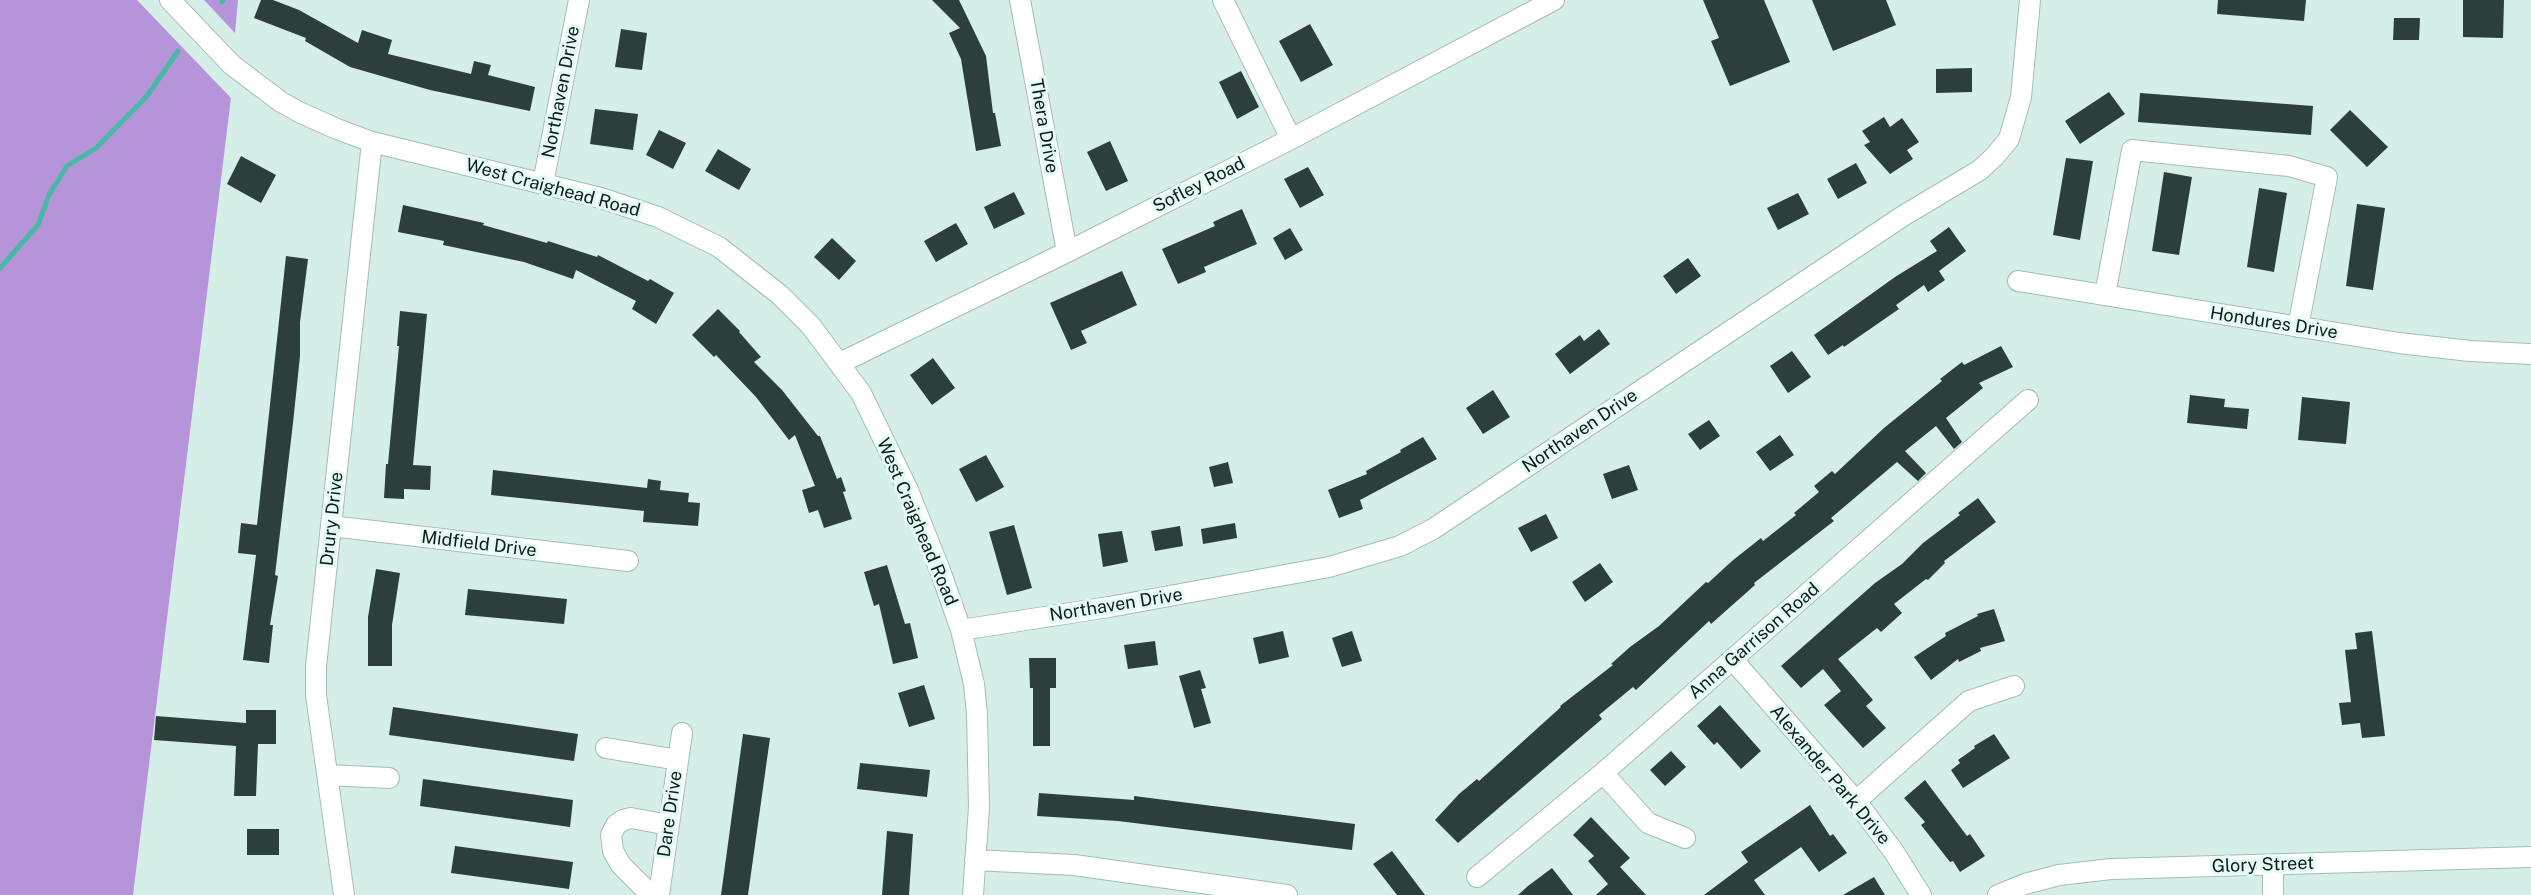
<!DOCTYPE html>
<html>
<head>
<meta charset="utf-8">
<style>
  body { margin:0 }
  canvas { display:block; background:#d6eee8 }
</style>
</head>
<body>
<canvas width="2531" height="895"></canvas>
<script>
const g = document.querySelector('canvas').getContext('2d');
g.lineJoin = 'round';
function paint(path, color) { g.fillStyle = color; g.fill(path, 'evenodd'); }
const shape = rows => new Path2D(rows.map(r => 'M' + r).join(''));
function trace(path, color, width, dash) { g.strokeStyle = color; g.lineWidth = width; g.lineCap = dash ? 'butt' : 'round'; g.setLineDash(dash || []); g.stroke(path); }
function label(font, color, halo, rows, align = 'center') {
  g.font = font + ' "Public Sans",sans-serif'; g.lineWidth = 6; g.setLineDash([]); g.textBaseline = 'middle'; g.strokeStyle = halo; g.fillStyle = color; for (const [text, x, y, turn = 0] of rows) {
    g.save(); g.translate(x, y); g.rotate((+turn || 0) * Math.PI / 180); g.textAlign = isNaN(turn) ? turn : align; if (halo) g.strokeText(text, 0, 0); g.fillText(text, 0, 0); g.restore();
  }
}
paint(shape([
  [0,0,137,0,231,98,133,895,0,895],
  [204,0,238,0,235,33]
]), '#b694da');
trace(shape([
  [222,2,223,0],
  [0,268,38,225,49,195,67,166,96,148,147,96,178,51]
]), '#49b9a5', 5);
paint(shape([
  [261,0,273,0,299,10,358,43,362,30,392,40,388,54,471,74,474,61,491,65,488,75,535,87,530,111,430,90,350,67,305,41,306,38,254,18],
  [932,0,959,0,986,56,993,113,995,113,1001,146,976,151,961,59,949,33,960,28],
  [1703,0,1764,0,1790,62,1730,86,1711,41,1719,38],
  [1812,0,1886,0,1896,25,1833,51],
  [2218,0,2306,0,2304,21,2217,14],
  [2463,0,2504,0,2503,38,2463,37],
  [2394,18,2420,18,2419,40,2393,40],
  [1310,24,1333,65,1301,82,1279,41],
  [621,29,647,33,642,70,615,67],
  [1972,68,1972,92,1936,93,1936,69],
  [1241,71,1259,107,1237,119,1219,82],
  [2109,92,2125,114,2080,144,2065,121],
  [2140,93,2313,106,2311,135,2138,122],
  [595,109,638,114,633,150,590,144],
  [2350,110,2388,147,2367,167,2330,130],
  [1884,117,1890,127,1902,118,1919,142,1907,150,1913,159,1890,174,1864,145,1870,142,1862,131],
  [659,130,686,143,673,169,646,155],
  [1110,141,1128,181,1106,191,1087,152],
  [718,149,751,169,739,190,705,171],
  [241,156,276,175,261,203,227,184],
  [2066,158,2093,161,2080,240,2053,235],
  [1856,163,1867,183,1838,199,1827,179],
  [1308,167,1324,195,1300,208,1284,179],
  [2164,172,2192,177,2179,255,2152,251],
  [2259,188,2287,193,2274,272,2247,267],
  [1014,192,1025,214,994,229,984,207],
  [1798,193,1809,214,1778,230,1767,208],
  [2357,204,2385,208,2373,290,2346,286],
  [403,205,484,223,483,225,547,243,548,241,597,257,598,255,648,281,650,279,674,293,656,324,632,309,636,301,576,270,573,279,524,262,443,245,444,241,398,232],
  [1242,209,1257,244,1204,267,1206,272,1178,284,1162,249,1215,226,1213,222],
  [956,223,968,244,936,262,924,241],
  [1949,227,1966,251,1939,271,1945,280,1928,292,1924,285,1896,305,1899,309,1844,347,1843,345,1828,355,1814,335,1895,277,1937,251,1930,241],
  [1290,228,1303,250,1285,260,1273,238],
  [832,238,856,261,839,280,814,257],
  [286,256,308,259,300,322,300,356,293,423,275,575,278,576,270,625,273,625,269,663,243,660,256,555,238,553,241,523,257,525],
  [1688,258,1701,276,1676,294,1663,276],
  [1122,271,1137,305,1081,331,1087,343,1071,350,1050,303],
  [718,309,740,331,739,332,761,357,754,362,782,390,818,436,820,436,837,479,841,477,846,491,843,492,852,519,824,528,818,510,809,513,802,490,815,486,795,435,789,440,756,397,716,355,714,357,692,335],
  [400,311,427,314,413,465,431,466,430,490,404,489,404,499,384,498,386,464,388,464,399,346,397,346],
  [1599,329,1610,344,1570,374,1555,354,1580,335,1584,341],
  [2001,346,2013,367,1979,383,1983,388,1946,418,1962,442,1954,449,1936,426,1905,451,1926,473,1918,481,1897,462,1831,518,1834,521,1754,583,1755,585,1711,624,1709,621,1636,690,1633,687,1599,715,1602,719,1458,843,1435,820,1459,794,1477,779,1479,781,1561,707,1560,706,1613,665,1611,664,1630,647,1659,626,1706,582,1708,583,1732,561,1761,538,1763,541,1796,515,1794,513,1819,492,1814,486,1832,471,1835,474,1884,428,1942,381,1940,379,1962,362,1964,365],
  [1792,351,1811,377,1788,393,1770,366],
  [933,358,955,388,932,405,910,375],
  [1493,390,1510,417,1483,434,1466,408],
  [2190,395,2225,399,2224,407,2249,409,2247,429,2187,423],
  [2302,397,2350,402,2346,444,2298,440],
  [1709,420,1720,436,1700,450,1688,434],
  [1780,435,1794,455,1770,471,1756,452],
  [1423,437,1437,459,1360,500,1363,509,1339,518,1328,490,1367,474,1366,471,1401,452,1400,450],
  [986,455,1004,487,976,502,959,469],
  [1228,462,1233,483,1214,487,1209,467],
  [1629,465,1638,490,1612,499,1603,474],
  [493,470,647,488,648,479,661,481,660,490,689,493,688,502,700,503,698,526,643,522,644,511,491,495],
  [1978,498,1996,522,1944,561,1945,563,1928,580,1926,579,1894,604,1902,613,1881,632,1877,628,1838,659,1873,700,1866,706,1886,728,1863,748,1824,705,1841,691,1823,669,1801,688,1781,666,1875,583,1902,564,1923,543,1960,515,1958,513],
  [1546,514,1558,538,1531,552,1518,528],
  [1235,523,1237,538,1203,544,1201,529],
  [1014,525,1032,588,1007,595,989,532],
  [1180,526,1183,546,1155,551,1151,531],
  [1122,531,1128,562,1103,567,1098,534],
  [1600,563,1613,582,1585,602,1572,582],
  [887,565,905,624,910,623,918,658,893,664,879,604,874,606,864,572],
  [376,569,400,573,392,625,392,666,368,666,368,617],
  [468,589,567,599,564,624,465,615],
  [1994,609,2005,641,1980,648,1981,651,1959,662,1958,659,1931,680,1914,657,1946,636,1945,633,1978,616,1977,614],
  [1283,631,1289,657,1259,664,1253,638],
  [1352,631,1362,661,1342,667,1332,638],
  [2372,631,2385,736,2362,738,2360,723,2342,725,2339,703,2351,702,2345,650,2357,649,2355,633],
  [1155,641,1158,665,1128,669,1124,645],
  [1029,658,1056,658,1056,688,1050,688,1050,746,1033,746,1033,688,1030,688],
  [1200,670,1206,688,1201,689,1211,723,1194,728,1179,676],
  [924,685,935,719,909,727,898,693],
  [1720,705,1761,751,1741,769,1717,742,1714,745,1697,726],
  [393,707,578,734,574,761,389,735],
  [246,710,276,710,276,744,258,744,256,796,234,796,236,746,154,740,156,716,246,723],
  [743,734,770,738,748,895,721,895],
  [1994,734,2010,758,1963,788,1951,770,1960,763,1958,760,1975,748,1974,746],
  [1671,751,1686,767,1665,786,1650,770],
  [860,763,930,770,927,797,857,789],
  [423,779,573,800,570,827,420,806],
  [1925,780,1967,836,1970,834,1985,856,1960,872,1953,861,1950,862,1921,825,1925,822,1904,798],
  [1039,793,1134,800,1134,796,1355,824,1352,850,1118,821,1037,816],
  [1810,805,1830,836,1833,834,1847,853,1819,872,1801,847,1754,880,1765,895,1704,895,1748,862,1741,852],
  [1591,817,1630,858,1620,867,1646,895,1596,895,1608,884,1588,861,1594,856,1573,835],
  [247,829,279,829,279,855,247,855],
  [887,831,913,834,909,895,882,895],
  [455,846,573,862,569,889,451,873],
  [1392,851,1425,895,1397,895,1373,864],
  [1552,868,1573,895,1518,895,1528,886],
  [1874,877,1885,895,1843,895]
]), '#2c3f3b');
const minor = shape([
  [170,0,232,65,281,102,299,112,337,129,372,142,601,198,658,217,719,247,780,295,811,326,861,393,908,490,941,573,961,630,974,684,977,714,979,807,973,895],
  [1020,0,1067,252],
  [1223,0,1291,139],
  [543,183,579,0],
  [2018,281,2399,343,2470,351,2531,354],
  [2105,295,2132,150,2289,166,2327,177,2298,327],
  [840,363,1067,252,1291,139,1554,0],
  [331,526,628,561],
  [961,630,1109,607,1329,567,1400,546,1433,529,1903,216,1980,170,1994,157,2009,139,2021,97,2030,0],
  [1733,660,1856,801,1894,852,1921,895],
  [606,748,678,760],
  [1603,773,1648,823,1685,838],
  [327,775,389,778],
  [1856,801,1969,701,2014,686],
  [975,860,1074,865,1287,895],
  [2273,865,2273,895],
  [1477,877,1603,773,2028,400],
  [344,895,316,695,316,666,372,142],
  [651,895,621,865,613,851,611,835,616,825,623,820,631,818,669,825],
  [659,895,682,733],
  [1998,895,2025,884,2059,875,2111,869,2531,857]
]);
trace(minor, '#a5bcb6', 22);
trace(minor, '#fff', 20);
label('18px', '#121a18', '#e3fbf5', [
  ["Northaven Drive",561,92,-79],
  ["Thera Drive",1044,126,80],
  ["Sofley Road",1199,185,-27],
  ["West Craighead Road",553,188,15],
  ["Hondures Drive",2274,323,9],
  ["Northaven Drive",1580,431,-34],
  ["Drury Drive",332,519,-84],
  ["West Craighead Road",917,522,67],
  ["Midfield Drive",479,544,7],
  ["Northaven Drive",1116,605,-9],
  ["Anna Garrison Road",1754,641,-41],
  ["Alexander Park Drive",1830,775,50],
  ["Dare Drive",670,814,-82],
  ["Glory Street",2263,865,-2]
]);
</script>
</body>
</html>
